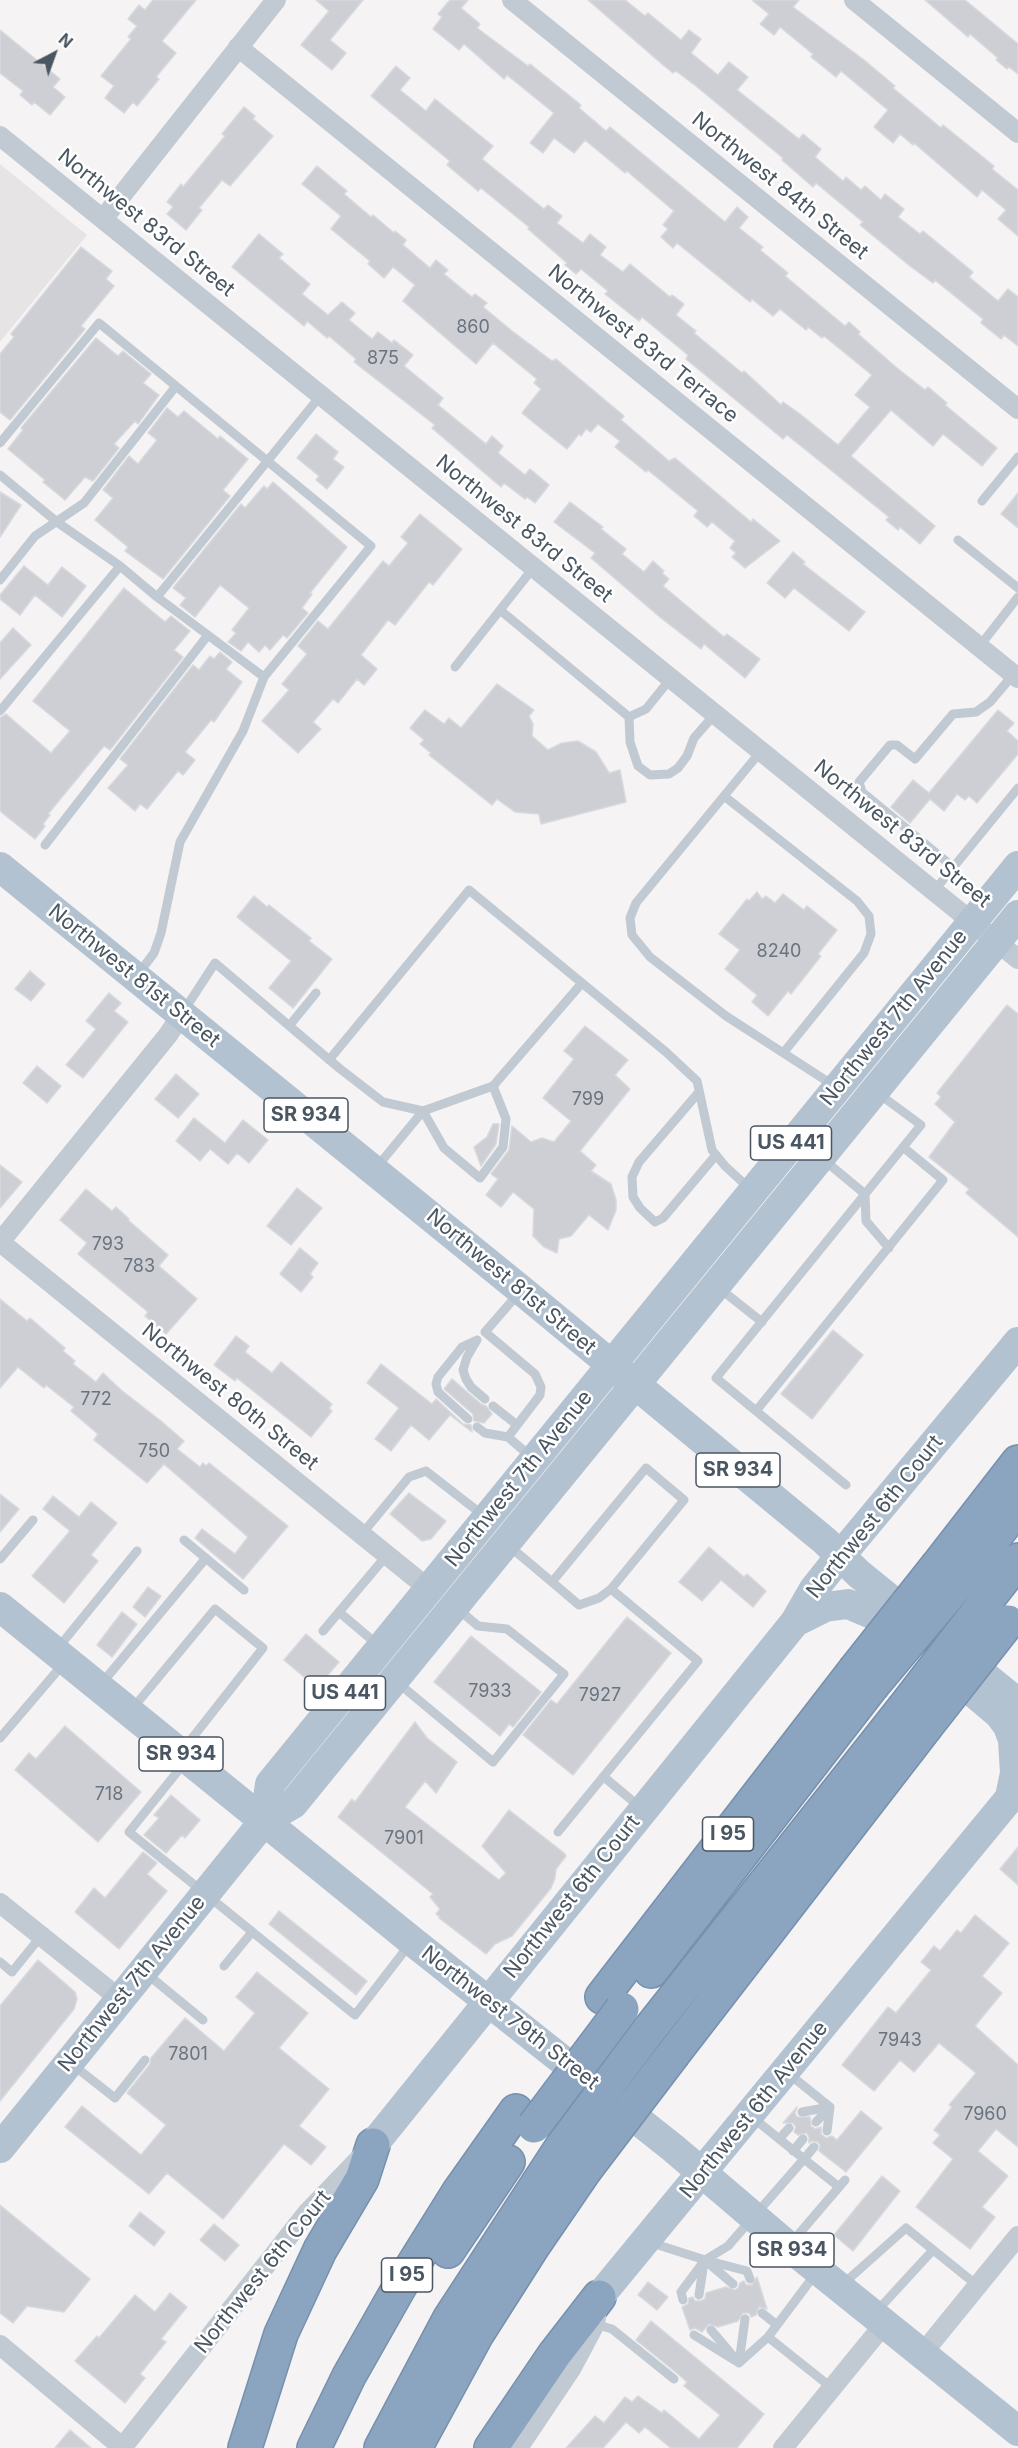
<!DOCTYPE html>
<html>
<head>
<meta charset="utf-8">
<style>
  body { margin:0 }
  #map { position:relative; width:1018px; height:2448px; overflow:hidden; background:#f5f3f3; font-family:Inter,sans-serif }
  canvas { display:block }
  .north { position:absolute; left:24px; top:24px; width:60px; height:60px; -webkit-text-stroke:4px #fff; paint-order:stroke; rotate:41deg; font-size:16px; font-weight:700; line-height:24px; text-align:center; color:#4a5661 }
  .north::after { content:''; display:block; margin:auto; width:21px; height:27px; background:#4a5661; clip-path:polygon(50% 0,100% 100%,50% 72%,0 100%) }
</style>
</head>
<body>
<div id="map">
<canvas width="1018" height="2448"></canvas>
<div class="north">N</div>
</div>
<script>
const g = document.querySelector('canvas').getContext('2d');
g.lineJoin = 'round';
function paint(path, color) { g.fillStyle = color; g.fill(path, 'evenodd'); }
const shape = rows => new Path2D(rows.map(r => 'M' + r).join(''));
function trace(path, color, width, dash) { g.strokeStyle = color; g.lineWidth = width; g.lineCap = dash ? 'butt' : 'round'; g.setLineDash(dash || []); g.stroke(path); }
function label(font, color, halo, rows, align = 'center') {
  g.font = font + ' Inter,sans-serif'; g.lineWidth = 5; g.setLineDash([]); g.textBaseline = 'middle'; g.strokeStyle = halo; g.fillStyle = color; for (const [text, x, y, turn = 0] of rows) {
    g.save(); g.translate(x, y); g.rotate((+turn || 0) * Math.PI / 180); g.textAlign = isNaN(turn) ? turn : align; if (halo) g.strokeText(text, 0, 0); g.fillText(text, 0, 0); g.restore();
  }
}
paint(shape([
  [0,164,87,235,0,342]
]), '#e6e4e5');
const building = shape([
  [153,0,196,0,162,41,176,53,156,77,159,79,137,106,133,102,124,113,105,98,114,86,101,76,131,39,128,37,137,26,128,19,139,5,145,10,153,0],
  [316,0,363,0,330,40,346,53,332,70,301,45,329,11,316,0],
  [450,0,468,0,461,8,480,24,477,28,528,66,530,64,581,105,579,108,606,131,610,127,725,222,737,207,748,217,739,228,763,247,760,250,788,273,785,276,845,326,849,322,860,332,858,334,897,368,925,390,928,387,947,403,945,405,997,448,982,466,943,434,933,446,891,410,851,456,935,526,920,544,900,527,898,530,886,520,889,517,801,446,787,435,783,439,686,359,688,355,642,317,639,321,605,294,608,291,581,269,576,274,565,265,567,263,528,229,529,227,481,188,478,191,447,165,450,161,371,96,396,66,410,78,400,90,426,111,435,99,493,146,482,159,544,209,548,205,562,216,557,223,583,243,590,234,606,247,600,255,623,272,630,264,670,297,672,295,684,304,676,315,696,331,694,333,742,373,744,371,781,405,783,402,800,414,838,445,870,407,855,395,872,375,824,336,822,338,808,327,806,330,780,309,773,316,752,299,750,302,677,243,673,248,661,237,668,229,663,225,674,211,627,171,625,173,585,140,574,153,554,138,543,153,530,143,554,113,507,75,504,79,464,44,459,50,433,29,442,17,438,14,450,0],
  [588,0,625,0,645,16,648,13,681,40,689,30,701,39,691,53,718,75,729,62,748,77,737,90,799,139,803,134,821,149,815,157,843,181,846,177,861,190,865,186,881,200,885,194,904,209,898,217,920,234,923,231,973,272,969,277,998,301,1008,289,1018,297,1018,346,1004,335,1001,339,981,323,983,319,935,280,933,283,910,266,860,225,863,222,816,183,813,187,782,160,783,158,696,86,676,71,673,73,662,64,588,0],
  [752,0,799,0,793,7,864,60,895,86,893,88,941,128,943,125,994,166,992,169,1018,190,1018,236,998,219,1006,210,982,190,977,197,914,143,913,145,900,134,893,143,874,127,888,110,841,71,836,77,811,57,813,54,780,27,774,35,760,24,769,14,752,0],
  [925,0,965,0,1018,44,1018,74,1009,67,1007,69,996,60,998,58,970,34,968,37,925,0],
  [0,30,60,79,53,87,65,97,50,115,34,102,32,105,20,95,23,91,0,73,0,30],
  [244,107,255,116,253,119,273,136,230,186,222,180,199,208,202,210,186,230,167,214,173,207,167,202,181,184,183,187,225,136,222,134,244,107],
  [317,166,347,191,344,194,371,217,373,215,394,233,395,231,406,240,403,245,430,268,436,260,448,270,444,274,472,297,475,294,487,303,483,307,512,331,552,361,556,359,624,416,621,420,669,461,675,458,751,522,753,519,780,541,745,568,732,557,736,553,730,548,735,541,712,522,707,527,694,516,698,511,648,470,646,472,615,447,620,441,598,424,591,432,586,429,581,436,579,434,567,449,544,431,522,413,541,389,534,383,537,379,493,343,476,364,403,301,415,285,393,267,384,278,368,264,370,261,331,229,341,216,302,184,317,166],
  [259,234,283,254,279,258,310,284,302,294,328,315,342,302,355,313,349,320,372,339,378,332,392,343,394,340,413,355,404,366,443,398,438,405,486,444,492,436,503,446,498,453,525,475,530,469,549,485,535,503,527,497,525,499,504,483,501,487,432,428,435,425,354,362,356,359,329,336,327,338,307,321,304,326,232,267,259,234],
  [81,247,112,271,106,279,114,286,81,326,85,329,10,420,0,412,0,354,14,337,11,334,81,247],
  [96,338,118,356,123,351,151,374,143,383,159,395,138,424,135,421,114,444,119,448,93,481,85,477,65,500,43,482,45,480,8,449,23,430,21,428,96,338],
  [167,408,178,417,184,411,218,439,220,436,248,459,223,490,230,496,163,579,125,551,128,547,95,520,113,498,103,490,129,456,138,464,157,440,148,433,167,408],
  [316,434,338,452,333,459,344,467,327,489,316,480,319,476,297,458,316,434],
  [273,482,347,547,310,593,312,594,302,608,308,613,287,638,283,635,270,650,265,645,259,652,248,642,241,651,228,642,236,633,232,630,249,608,220,585,195,617,180,605,186,598,173,588,241,504,245,508,264,486,267,489,273,482],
  [0,492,21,505,0,537,0,492],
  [1018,493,1018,528,1001,514,1018,493],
  [570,502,603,527,601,529,626,549,622,554,644,572,653,561,664,571,662,573,669,579,663,586,724,637,727,634,760,659,745,678,704,644,701,649,661,618,591,558,595,553,554,522,570,502],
  [420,514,462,549,433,585,429,582,395,625,388,620,361,655,377,669,364,685,357,679,338,703,333,699,313,722,321,729,298,753,262,721,289,690,282,684,307,654,298,646,318,621,328,629,383,561,389,566,408,543,401,537,420,514],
  [793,552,805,562,803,564,865,612,849,631,794,588,785,598,767,583,793,552],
  [24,566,48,585,62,567,86,586,62,617,35,595,20,615,0,599,0,595,24,566],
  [124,588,165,622,171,616,190,631,174,650,183,657,110,750,104,746,48,814,50,815,43,824,45,826,35,839,0,811,0,718,6,714,51,753,70,731,33,701,124,588],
  [13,628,31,645,0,679,0,643,13,628],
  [220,652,232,662,226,669,242,682,214,722,211,720,185,752,195,760,183,775,178,771,147,809,140,804,135,811,108,788,128,765,120,759,193,665,199,670,210,656,214,659,220,652],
  [497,684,534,710,529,716,533,724,532,736,548,750,562,743,578,741,596,752,609,773,620,770,626,802,541,824,539,814,515,812,497,799,492,805,429,755,431,753,420,744,424,740,410,728,425,710,444,724,449,718,461,728,497,684],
  [998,710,1014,723,1007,731,1018,741,1018,754,977,803,969,796,965,800,957,794,944,811,930,799,910,823,891,807,913,780,929,793,998,710],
  [757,892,762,899,766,896,775,903,783,894,804,910,807,906,837,930,818,954,821,956,791,994,788,991,768,1016,752,1002,757,995,725,969,740,950,719,934,747,899,749,901,757,892],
  [254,896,267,907,269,905,311,938,309,941,332,959,293,1008,269,988,291,961,237,917,254,896],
  [30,971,45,984,31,1001,15,989,30,971],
  [109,993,121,1003,114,1011,128,1022,83,1078,66,1065,96,1029,86,1021,109,993],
  [1007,1005,1018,1014,1018,1237,966,1193,969,1189,929,1157,955,1122,935,1104,941,1097,937,1093,1007,1005],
  [585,1026,628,1060,615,1075,630,1089,580,1151,596,1165,591,1171,611,1184,616,1200,616,1210,608,1230,589,1215,571,1236,559,1239,557,1253,544,1247,533,1236,534,1209,513,1192,501,1207,486,1195,498,1179,491,1174,509,1150,512,1126,531,1142,542,1138,554,1142,571,1121,543,1098,574,1059,564,1051,585,1026],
  [37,1066,61,1086,47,1103,23,1083,37,1066],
  [176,1074,199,1094,178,1118,155,1099,176,1074],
  [194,1118,225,1143,243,1120,268,1140,249,1163,237,1153,228,1164,210,1149,200,1161,176,1141,194,1118],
  [493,1124,499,1124,496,1144,481,1166,474,1147,487,1137,493,1124],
  [0,1165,22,1182,0,1208,0,1165],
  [297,1188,322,1208,291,1245,267,1226,297,1188],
  [86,1189,112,1211,116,1207,129,1219,128,1220,168,1255,159,1266,197,1299,166,1334,145,1316,148,1312,78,1254,87,1243,60,1220,86,1189],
  [300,1248,318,1263,310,1274,313,1277,301,1292,280,1274,300,1248],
  [0,1299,27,1321,30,1318,65,1348,63,1351,75,1361,73,1364,96,1382,103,1373,121,1390,161,1421,184,1441,177,1449,200,1467,203,1463,206,1466,209,1463,288,1526,243,1579,195,1538,202,1529,235,1554,248,1537,164,1464,147,1483,94,1440,98,1434,71,1411,74,1407,46,1385,44,1388,18,1367,0,1388,0,1299],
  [833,1330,863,1355,812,1419,781,1394,833,1330],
  [236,1336,249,1346,245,1352,272,1373,281,1362,332,1404,329,1408,332,1411,311,1437,237,1378,235,1381,214,1365,236,1336],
  [381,1364,432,1404,436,1399,463,1424,471,1425,472,1432,450,1415,429,1440,411,1425,391,1451,375,1439,399,1408,367,1383,381,1364],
  [452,1379,481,1404,486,1406,492,1414,484,1423,474,1421,473,1414,444,1389,452,1379],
  [409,1493,446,1521,431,1539,422,1541,390,1514,409,1493],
  [0,1494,19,1509,0,1532,0,1494],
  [53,1496,79,1517,91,1502,117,1523,91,1555,98,1561,64,1603,32,1576,70,1531,43,1509,53,1496],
  [709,1547,744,1577,747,1574,766,1591,753,1607,721,1580,702,1601,679,1582,709,1547],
  [148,1587,161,1596,145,1617,133,1607,148,1587],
  [122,1612,137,1624,112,1657,97,1645,122,1612],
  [627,1617,671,1653,573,1775,523,1735,551,1700,557,1704,627,1617],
  [306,1634,339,1662,317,1688,284,1660,306,1634],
  [471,1636,541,1692,513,1727,509,1724,500,1736,434,1682,471,1636],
  [415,1722,427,1738,457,1762,436,1793,425,1781,405,1807,499,1880,506,1873,482,1846,509,1810,564,1853,566,1856,556,1869,555,1878,551,1888,512,1936,495,1944,486,1954,439,1918,440,1917,436,1914,440,1909,430,1897,433,1894,338,1817,352,1799,355,1802,415,1722],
  [65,1726,141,1792,98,1842,15,1770,29,1753,36,1759,65,1726],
  [171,1795,200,1820,185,1838,182,1835,166,1853,144,1835,159,1818,154,1815,171,1795],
  [1018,1847,1018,1885,1000,1869,1018,1847],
  [143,1852,157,1863,147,1874,167,1891,119,1949,75,1912,94,1888,105,1898,143,1852],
  [279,1911,367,1981,356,1995,269,1924,279,1911],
  [975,1915,1009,1943,982,1976,1002,1993,975,2026,1018,2065,1018,2147,996,2129,978,2151,1008,2176,982,2207,995,2217,970,2249,916,2207,953,2159,933,2143,940,2135,934,2130,952,2107,949,2105,976,2073,939,2043,914,2072,900,2060,874,2091,842,2065,888,2007,896,2013,931,1970,921,1962,934,1946,940,1951,957,1930,961,1933,975,1915],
  [38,1960,75,1992,77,1999,74,2009,0,2101,0,2006,38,1960],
  [257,1972,308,2013,279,2048,329,2089,299,2126,326,2147,311,2165,284,2144,223,2219,167,2173,149,2194,65,2127,82,2106,141,2155,166,2125,127,2093,150,2064,151,2058,185,2018,224,2051,255,2013,236,1997,257,1972],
  [797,2107,795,2113,797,2117,810,2117,811,2126,815,2129,821,2127,821,2134,826,2138,832,2136,837,2140,861,2111,882,2128,846,2172,819,2151,820,2145,818,2142,812,2141,809,2143,809,2137,807,2133,798,2135,794,2132,796,2127,793,2123,783,2123,797,2107],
  [882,2176,900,2191,853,2251,834,2235,882,2176],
  [0,2205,90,2279,64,2312,27,2306,13,2323,0,2313,0,2205],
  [140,2212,165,2232,154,2246,129,2226,140,2212],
  [214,2224,239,2245,225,2261,200,2240,214,2224],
  [757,2277,767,2309,759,2307,756,2315,751,2317,749,2313,743,2313,738,2321,718,2327,709,2324,702,2332,695,2328,690,2330,682,2307,688,2304,689,2298,693,2297,695,2301,701,2301,705,2299,706,2293,726,2287,735,2290,738,2288,740,2283,744,2281,746,2285,752,2285,757,2277],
  [648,2282,668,2297,657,2310,638,2295,648,2282],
  [170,2293,187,2307,161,2339,166,2342,140,2374,145,2378,125,2403,75,2361,97,2336,99,2338,135,2295,155,2312,170,2293],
  [651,2321,764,2414,737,2448,671,2448,645,2427,639,2433,626,2422,603,2448,566,2448,595,2416,604,2423,625,2397,632,2402,638,2396,662,2413,664,2410,699,2439,720,2415,684,2386,687,2382,678,2374,636,2340,651,2321],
  [70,2430,91,2448,55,2448,70,2430]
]);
paint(building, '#cdcfd5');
trace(building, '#d7d9de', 1.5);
const motorway = shape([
  [938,1565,1018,1462],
  [962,1579,1018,1507],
  [987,1600,1018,1560],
  [651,1971,872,1686],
  [602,1997,854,1671],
  [649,2030,903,1709],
  [674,2053,925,1728],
  [448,2251,508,2162],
  [245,2448,281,2334,320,2250,362,2179,373,2145],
  [314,2448,349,2376,400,2286,458,2193,516,2111],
  [381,2448,450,2318,561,2148],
  [415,2448,477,2334,533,2246,585,2170],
  [491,2448,554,2355,599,2297]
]);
trace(motorway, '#7690ad', 36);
trace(shape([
  [0,443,99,323,371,546,264,677,157,597,120,566,57,522,0,475],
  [982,501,1018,457],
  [958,540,1018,588],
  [0,580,35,536,84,503,176,386],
  [157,597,321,395],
  [500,610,629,717,646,709,671,678],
  [979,647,1018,597],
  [455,667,534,567],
  [0,711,120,566],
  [629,717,630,742,638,766,650,775,669,774,678,768,687,756,694,738,715,714],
  [761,751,636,903,630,918,632,935,650,957,726,1016,833,1085],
  [724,796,857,901,869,916,871,934,864,953,784,1052],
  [45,845,208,635],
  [953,867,862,792,859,782,890,745,897,745,915,759,953,714,976,712,990,702,1013,675],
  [934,891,1018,788],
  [139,973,154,953,161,933,180,842,243,731,264,677],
  [582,983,666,1052,697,1081,712,1150,725,1166,750,1189],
  [183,1012,215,963,339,1068,383,1102,423,1111,444,1148,480,1178,503,1147,506,1119,493,1086],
  [289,1026,316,993],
  [329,1060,469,890,582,983,493,1086,423,1111,376,1168],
  [699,1092,639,1162,632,1177,633,1197,640,1208,655,1222,663,1218,716,1155],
  [824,1160,865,1194,866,1221,889,1248],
  [719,1288,762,1322],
  [477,1340,467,1357,463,1370,466,1379,471,1387,485,1399],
  [493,1406,517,1425],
  [756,1411,943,1180,903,1147],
  [468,1419,438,1392,436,1384,438,1377,462,1347,477,1340],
  [477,1427,485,1433,508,1437,530,1456],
  [508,1437,540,1395,541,1387,535,1374,485,1332,518,1294],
  [846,1485,716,1378,921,1125,879,1094],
  [362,1534,409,1477,426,1471,484,1516],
  [184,1540,244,1590],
  [508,1545,552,1582,579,1605,599,1598,611,1589,684,1500,646,1468,552,1582],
  [0,1559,33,1520],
  [339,1612,378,1645],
  [323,1631,387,1555],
  [58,1648,137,1551],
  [397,1682,493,1762,564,1674,507,1629,478,1626,457,1608],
  [102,1683,206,1558],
  [133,1708,215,1609,263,1648,182,1751],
  [0,1738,64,1663],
  [186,1761,129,1832,355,2015,409,1945],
  [604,1777,641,1808],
  [558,1832,698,1661,611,1589],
  [0,1962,12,1972,41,1936],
  [224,1966,252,1932],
  [147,1974,203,2020],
  [73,2065,115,2098,145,2060],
  [789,2074,830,2107,816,2122],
  [802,2112,830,2107,827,2131],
  [779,2139,789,2128],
  [814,2147,804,2159,839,2187],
  [793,2151,803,2139],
  [792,2242,845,2180],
  [652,2243,705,2260,728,2246,804,2159,752,2117],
  [705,2260,747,2271,750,2279],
  [706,2261,733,2284],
  [816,2273,768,2337,832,2388],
  [843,2284,906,2228,978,2286],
  [699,2295,704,2262],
  [683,2300,681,2292,705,2260],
  [876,2312,933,2250],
  [762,2313,777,2325],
  [595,2324,612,2329,674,2379],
  [711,2330,733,2356],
  [694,2335,739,2363],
  [739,2363,745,2319],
  [739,2363,768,2337]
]), '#c1cad2', 9);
trace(shape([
  [512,0,1018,409],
  [854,0,1018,133],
  [238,47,1018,678],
  [0,136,1018,959],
  [103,219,276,0],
  [182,1014,168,1035,0,1242,429,1589],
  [0,1903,120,1999],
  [0,2345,123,2448],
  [922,2354,1018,2236],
  [122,2448,307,2213,364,2154],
  [518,2448,571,2369,595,2324,596,2317],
  [783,2448,885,2323]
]), '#c1cad2', 20);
trace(shape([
  [0,867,521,1290,825,1541,859,1574,1018,1703],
  [0,1607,412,1941,673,2148,788,2246,1018,2431],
  [795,1622,825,1607,848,1604,874,1615,909,1640],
  [967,1687,999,1714,1008,1726,1013,1740,1015,1773,1010,1797],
  [265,1820,270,1784,1018,866],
  [373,2145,795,1622,814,1589,841,1555,1018,1342],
  [0,2148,265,1820,293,1804,1018,915],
  [599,2297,1018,1788]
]), '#b3c2d1', 30);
trace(motorway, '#8ba5c1', 33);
const motorwayBridge = shape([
  [854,1671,938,1565],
  [872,1686,962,1579],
  [903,1709,987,1600],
  [925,1728,1008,1622],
  [534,2126,622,2009],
  [561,2148,649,2030],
  [585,2170,674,2053]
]);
trace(motorwayBridge, '#7690ad', 36, []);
trace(motorwayBridge, '#8ba5c1', 33);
label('18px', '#6b747e', null, [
  ["860",473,328],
  ["875",383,359],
  ["8240",779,952],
  ["799",588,1100],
  ["793",108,1245],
  ["783",139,1267],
  ["772",96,1400],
  ["750",154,1452],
  ["7933",490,1692],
  ["7927",600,1696],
  ["718",109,1795],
  ["7901",404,1839],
  ["7943",900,2041],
  ["7801",188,2055],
  ["7960",985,2115]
]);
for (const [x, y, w] of [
  [306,1115,84],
  [791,1143,81],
  [738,1470,84],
  [345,1693,81],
  [181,1754,84],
  [728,1834,51],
  [792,2250,84],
  [407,2275,51]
]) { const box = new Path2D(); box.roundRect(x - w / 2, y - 17, w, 34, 4.5); g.fillStyle = '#fff'; g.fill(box); trace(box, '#4a5661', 1.5); }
label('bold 20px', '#4a5661', null, [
  ["SR 934",306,1115],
  ["US 441",791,1143],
  ["SR 934",738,1470],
  ["US 441",345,1693],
  ["SR 934",181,1754],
  ["I 95",728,1834],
  ["SR 934",792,2250],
  ["I 95",407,2275]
]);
label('21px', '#4a5661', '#fff', [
  ["Northwest 84th Street",780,186,39],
  ["Northwest 83rd Street",146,223,39],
  ["Northwest 83rd Terrace",643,344,39],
  ["Northwest 83rd Street",524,529,39],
  ["Northwest 83rd Street",902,834,39],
  ["Northwest 81st Street",134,976,39],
  ["Northwest 7th Avenue",894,1018,-51],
  ["Northwest 81st Street",511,1282,40],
  ["Northwest 80th Street",230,1397,39],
  ["Northwest 7th Avenue",519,1479,-51],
  ["Northwest 6th Court",875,1517,-51],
  ["Northwest 6th Court",572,1897,-51],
  ["Northwest 7th Avenue",132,1984,-51],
  ["Northwest 79th Street",510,2018,38],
  ["Northwest 6th Avenue",754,2110,-51],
  ["Northwest 6th Court",263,2272,-51]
]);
</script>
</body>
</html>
